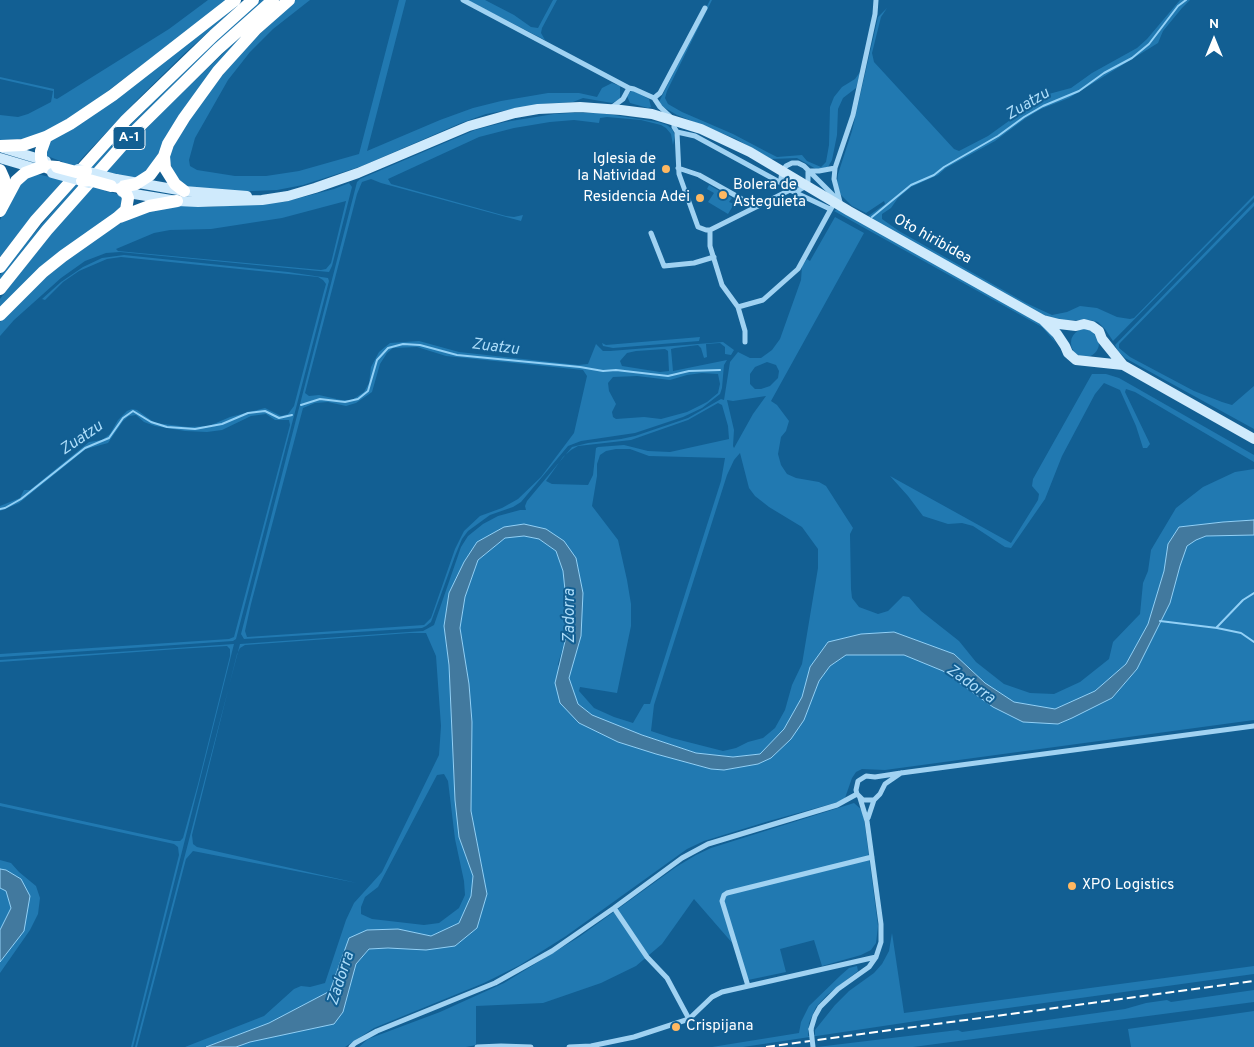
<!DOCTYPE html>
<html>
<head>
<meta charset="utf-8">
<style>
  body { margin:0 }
  #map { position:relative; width:1254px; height:1047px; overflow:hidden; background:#125f93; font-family:Overpass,sans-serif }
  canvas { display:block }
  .north { position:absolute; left:1189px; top:15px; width:50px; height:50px; -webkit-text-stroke:4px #125f93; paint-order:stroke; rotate:0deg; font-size:14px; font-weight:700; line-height:20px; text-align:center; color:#fff }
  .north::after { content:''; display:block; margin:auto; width:18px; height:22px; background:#fff; clip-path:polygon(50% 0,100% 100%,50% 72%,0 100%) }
</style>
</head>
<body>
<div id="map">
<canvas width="1254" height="1047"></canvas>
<div class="north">N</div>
</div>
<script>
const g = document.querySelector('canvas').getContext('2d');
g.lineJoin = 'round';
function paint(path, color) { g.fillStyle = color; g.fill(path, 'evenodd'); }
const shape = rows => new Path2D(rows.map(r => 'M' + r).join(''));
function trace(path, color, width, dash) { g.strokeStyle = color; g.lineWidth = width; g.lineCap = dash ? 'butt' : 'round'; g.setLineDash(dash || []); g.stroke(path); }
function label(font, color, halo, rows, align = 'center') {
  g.font = font + ' Overpass,sans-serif'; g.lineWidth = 4; g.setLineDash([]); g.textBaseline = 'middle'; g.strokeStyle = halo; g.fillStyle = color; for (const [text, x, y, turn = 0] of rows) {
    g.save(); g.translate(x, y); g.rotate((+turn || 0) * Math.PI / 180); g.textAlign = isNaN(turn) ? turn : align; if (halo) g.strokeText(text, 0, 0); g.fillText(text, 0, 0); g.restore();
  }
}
paint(shape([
  [208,0,228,0,80,112,36,138,0,141,0,115,18,117,28,114,51,102,53,91,0,79,0,77,54,89,54,98,57,99,169,29],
  [240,0,242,2,186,52,138,99,84,156,17,235,0,257,0,220,13,194,23,180,37,174,54,178,63,162,47,156,45,154,48,141],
  [260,0,267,0,0,282,0,275,17,253,105,150,214,41],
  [295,0,310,0,273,29,250,52,228,80,195,138,189,160,190,166,197,170,235,176,266,176,299,171,359,154,399,0,406,0,367,151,440,120,473,108,501,101,548,93,579,93,597,97,602,88,612,83,620,86,620,99,612,103,583,98,573,102,541,104,486,114,461,123,362,166,303,185,277,190,228,192,191,188,183,184,176,179,168,157,188,119,239,54],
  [467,0,485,0,514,15,531,27,538,28,553,0,557,0,542,28,541,33,545,40],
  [710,0,712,0,667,91,665,98,668,104,682,112,733,134,769,153,777,157,802,155,807,161,821,167,826,162,829,145,830,107,834,97,842,87,855,79,860,72,856,88,843,98,838,109,837,135,832,160,828,167,822,169,816,169,797,158,771,159,736,139,677,115,660,105,659,102],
  [1180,0,1190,0,1182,8,1163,31,1158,43,1069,98,1041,109,1026,118,995,141,946,168,938,175,911,187,898,198,891,208,882,214,882,219,899,231,1026,303,1052,315,1067,312,1080,306,1097,308,1117,317,1130,319,1134,318,1254,195,1254,198,1113,341,1105,329,1098,322,1090,320,1058,320,1046,317,867,217,885,204,884,201,866,213,852,206,840,194,837,183,838,174,852,131,878,17,887,8,881,17,872,53,874,62,954,149,959,151,988,136,1045,95,1071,88,1092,73,1137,48,1147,39],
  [238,39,240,41,157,158,139,179,115,174,105,191,122,195,123,206,0,310,0,299,56,227,116,160,167,107],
  [631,91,634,91,649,99,651,107,648,108,630,103,627,96],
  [571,113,601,113,658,122,667,125,672,129,675,135,673,145,671,148,673,145,671,134,666,128,661,125,641,120,607,117,600,118,599,123,574,120,550,122,514,128,479,137,388,179,391,184,506,216,514,217,523,215,521,221,381,183,371,179,362,182,357,194,305,393,309,396,319,395,341,400,352,400,364,392,369,383,371,367,379,352,390,343,419,341,459,352,578,365,588,364,596,344,603,351,610,351,723,342,734,350,731,355,725,354,725,347,720,343,706,344,707,357,704,358,701,348,698,345,675,348,671,349,673,371,727,360,724,365,722,388,720,394,702,408,683,417,635,433,581,441,568,446,521,502,513,507,490,515,468,531,462,539,455,556,431,622,426,626,422,628,244,639,241,634,357,182,360,179,475,130,505,122,554,114],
  [417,347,446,356,583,370,587,376,574,433,541,477,518,499,502,508,480,516,464,531,455,549,431,618,424,625,247,637,245,631,251,604,303,408,315,403,328,402,346,406,356,403,372,392,380,364,387,353,393,348],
  [665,349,668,351,669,371,660,372,622,366,620,361,627,353,636,351],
  [702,373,718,374,720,384,718,393,707,402,687,412,661,419,644,417,616,419,613,417,612,412,616,404,609,391,608,383,613,377,637,376,670,380,687,375],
  [349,183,352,187,332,266,329,272,120,252,106,253,85,261,61,278,14,320,0,336,0,322,24,296,92,239,130,218,154,209,178,205,209,207,284,202,334,189],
  [346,201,331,263,326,269,321,270,118,251,116,249,154,233,170,230,211,229,282,218],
  [709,185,732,198,729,202,734,204,728,214,708,202,714,193,707,189],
  [1254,202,1254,206,1119,344,1119,348,1130,357,1194,391,1222,402,1232,405,1254,386,1254,429,1125,358,1118,351,1115,345],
  [838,209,1046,326,1056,343,1042,327,834,211],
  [835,217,864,233,771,401,777,405,789,421,786,431,781,437,778,454,781,465,787,474,796,478,819,482,826,486,853,528,850,534,851,589,852,598,859,607,878,614,888,611,903,596,909,597,921,611,959,641,976,662,1004,684,1030,693,1054,694,1080,682,1109,659,1113,642,1140,614,1143,583,1148,571,1151,550,1176,508,1203,487,1235,472,1254,469,1254,520,1223,522,1179,527,1168,544,1164,571,1148,624,1126,664,1095,691,1055,709,1014,702,985,683,954,654,894,632,861,634,828,642,810,667,802,697,784,729,760,754,733,757,696,753,642,735,592,715,578,704,569,678,581,636,564,541,546,529,524,524,504,528,477,542,464,562,449,593,444,626,449,665,455,800,459,837,473,876,471,896,459,923,431,936,398,929,349,938,330,991,269,1023,205,1047,185,1047,264,1016,294,989,301,986,310,987,325,983,346,920,354,903,382,872,439,755,441,726,436,656,426,633,410,633,245,645,240,648,237,654,192,835,193,844,197,847,357,883,193,851,186,859,137,1047,135,1047,240,644,423,631,434,625,461,547,468,536,483,524,498,516,520,510,526,510,525,506,527,501,572,447,588,443,621,439,635,436,688,418,721,399,724,400,730,362,738,352,750,358,761,358,772,350,780,339,801,280,802,266,807,259,810,261],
  [767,362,776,365,779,371,778,378,770,386,761,389,755,389,750,384,750,374,755,367],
  [766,396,753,414,734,448,733,446,734,430,727,400,733,401],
  [718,403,722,405,728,426,729,439,670,452,648,451,624,445,598,447,596,448,593,475,588,485,552,484,546,481,563,457,571,450,578,446,631,440,688,420],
  [616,449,630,449,649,456,725,458,721,481,650,704,644,704,633,723,614,717,594,708,579,691,580,687,617,693,631,626,631,604,627,580,618,540,592,506,597,476,597,464,600,455,606,451],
  [740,453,749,488,755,496,769,507,802,527,818,549,818,568,802,664,792,685,785,710,775,728,763,738,748,742,736,748,723,751,672,738,651,731,654,705,727,475,734,460],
  [444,774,448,781,455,839,464,881,465,895,459,908,439,923,424,925,372,919,361,914,361,907,365,897,378,887,437,775],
  [124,255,288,272,328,278,329,281,236,639,233,641,0,657,0,654,229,639,234,637,290,425,289,420,275,420,266,414,251,416,222,430,207,432,185,431,155,426,144,422,136,415,129,416,123,421,108,443,86,449,19,503,0,511,0,506,20,498,24,490,30,490,89,442,102,440,110,434,118,420,127,411,132,409,137,410,155,423,188,427,209,426,230,417,265,408,281,416,288,414,294,406,324,291,326,284,323,280,318,277,121,257,107,259,79,271,63,282,45,300,42,299,61,282,83,267,102,258],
  '1071 343a14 14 0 1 1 28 0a14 14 0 1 1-28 0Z',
  [700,337,699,341,613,348,603,346,602,343,606,345],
  [1092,374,1106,374,1119,378,1254,455,1254,462,1135,392,1126,389,1125,392,1150,444,1147,448,1143,448,1136,426,1120,390,1104,383,1095,394,1062,456,1045,499,1011,548,1005,547,973,526,962,523,948,524,923,516,908,496,890,476,1011,543,1038,500,1039,494,1032,486,1033,479],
  [1248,534,1254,535,1254,720,885,770,862,769,856,772,852,778,845,798,842,801,769,821,704,841,687,849,566,936,520,965,484,983,374,1028,345,1047,236,1047,250,1042,334,1024,343,1012,356,964,369,949,455,946,487,894,471,811,472,722,469,684,460,628,465,597,478,560,505,538,524,536,539,539,556,551,563,571,567,609,567,633,558,664,579,723,618,742,656,754,711,769,724,770,758,764,771,758,804,720,819,681,830,666,846,655,904,655,943,671,993,707,1023,722,1059,724,1112,698,1137,669,1187,546,1196,540,1206,536],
  [234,644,133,1047,131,1047,179,855,178,847,174,844,0,806,0,803,174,841,180,841,183,838,198,784,230,656,230,649,227,646,178,649,0,662,0,660],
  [854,803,863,811,878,926,876,943,871,950,861,955,822,966,814,940,780,949,786,972,748,980,734,945,694,899,662,944,636,966,601,983,543,1003,476,1006,476,1045,466,1047,359,1047,368,1039,440,1012,504,983,579,937,676,867,696,855,711,848],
  [0,860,11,863,19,872,36,886,40,898,38,914,30,930,0,973,0,962,24,931,6,870,0,869],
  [0,888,6,891,11,908,0,930],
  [892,933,904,1013,1254,966,1254,974,950,1016,743,1047,712,1047,799,1033,801,1022,809,1006,841,975,849,968,857,966,858,971,827,995,816,1007,809,1023,808,1036,815,1035,815,1030,835,1005,849,991,874,973,882,964,889,951],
  [1254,990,1254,1002,913,1047,817,1047,958,1030,962,1032,1125,1009,1146,1003,1167,1000,1171,1002],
  [1254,1011,1254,1047,1131,1047,1128,1029]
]), '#2179b1');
const water = shape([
  [1254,520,1254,535,1206,536,1196,540,1187,546,1180,566,1170,603,1137,669,1112,698,1072,718,1058,724,1023,722,993,707,943,671,904,655,846,655,830,666,819,681,804,720,791,739,771,758,758,764,724,770,711,769,656,754,618,742,579,723,560,703,555,683,567,633,567,609,563,571,556,551,539,539,524,536,505,538,478,560,465,597,460,628,469,684,472,722,471,811,487,894,477,928,455,946,426,950,388,948,369,949,356,964,343,1012,334,1024,250,1042,236,1047,206,1047,269,1023,330,991,349,938,367,930,398,929,431,936,459,923,471,896,473,876,459,837,455,800,449,665,444,626,449,593,464,562,477,542,504,527,524,524,546,529,564,541,576,558,583,593,581,636,569,678,578,704,592,715,642,735,696,753,733,757,760,754,784,729,802,697,810,667,828,642,861,634,894,632,954,654,985,683,1014,702,1055,709,1095,691,1126,664,1148,624,1164,571,1168,544,1179,527,1223,522,1254,520],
  [0,869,6,870,21,879,30,896,24,931,0,962,0,930,11,908,6,891,0,888,0,869]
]);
paint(water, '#42799e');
trace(water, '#92d0f6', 1);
trace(shape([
  [872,217,911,185,934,175,944,167,998,136,1024,117,1043,106,1079,91,1104,73,1132,58,1149,44,1178,6,1186,0],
  [301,405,320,399,345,402,358,399,368,391,377,360,388,348,403,344,420,345,457,355,580,367,603,371,616,370,668,376,689,371,720,370],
  [0,509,5,508,21,499,85,448,109,438,123,418,133,411,151,422,167,427,195,429,222,424,248,413,265,411,279,418,292,415],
  [1160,621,1217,628,1241,633,1254,642],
  [1217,627,1243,600,1254,593]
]), '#92d0f6', 2);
trace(shape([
  [463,0,629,88],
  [654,98,660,93,705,8],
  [611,108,623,99,629,88,634,89,654,98,660,107,674,120,674,127,677,132,679,174,698,227,706,230,710,230,790,190,799,190,806,186,808,181,808,171],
  [677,132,695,136,783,184,790,190,830,209],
  [678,168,699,175,756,207],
  [808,171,819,171,835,168],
  [783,184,781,178,782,171,786,166,792,163,798,163,804,166,839,201],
  [840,202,834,179,835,168,853,115,875,14,876,0],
  [710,230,710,246,722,285,738,307,745,331,745,342],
  [651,233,664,266,694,263,714,257],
  [738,307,763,300,798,269,832,207],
  [901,773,885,784,880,794,874,800,863,800,857,794,856,790,858,781,866,776,875,777,901,773,1254,726],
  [868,818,874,800],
  [614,908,647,957,667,978,689,1019],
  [748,986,722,901,724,895,727,893,872,857],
  [811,1029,815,1016,820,1007,838,989,869,967,876,957,881,942,881,924,867,821,860,798],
  [351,1047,355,1043,377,1031,495,983,552,951,614,908,682,858,708,844,837,805,857,794],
  [477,1047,501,1046,531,1047],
  [569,1047,591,1046,634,1037,689,1019,712,997,722,992,876,957]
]), '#a0d2f2', 5);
trace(shape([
  [3,148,46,161],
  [0,158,37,169],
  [116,179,184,191,247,196],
  [122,192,177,201,198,202,262,200,288,196,315,188,358,173,469,126,515,113,538,109,580,107,621,110,652,114,701,129,750,152,849,211,1043,320,1059,324,1076,326,1084,324,1092,326,1099,331,1102,339,1123,365,1254,439],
  [1043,320,1057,334,1065,346,1068,353,1076,360,1123,365]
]), '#cfeafc', 10);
trace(shape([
  [46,137,41,151,41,159,44,166,51,169],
  [0,146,23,145,46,137,70,124,113,95,235,0],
  [0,170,4,179,4,199],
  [114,186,121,187,136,184,150,175,164,156],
  [184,191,175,184,165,168,164,156,168,144,184,118,218,71,256,29,289,0],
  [0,211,16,181,25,173,44,166,57,167],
  [120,217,149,206,177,201],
  [0,267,36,220,126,120,214,35,253,0],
  [0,289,47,230,135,131,218,49,273,0],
  [0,315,43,272,63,256,117,218,126,210,128,198,126,193,114,183]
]), '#fff', 12);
trace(shape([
  [766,1047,1254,981]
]), '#fff', 2, [9, 4]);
trace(shape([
  [811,1029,813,1047]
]), '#a0d2f2', 5);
trace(shape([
  [78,169,116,179],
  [52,173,89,183]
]), '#cfeafc', 10);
trace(shape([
  [57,167,76,172,86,171],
  [82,181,89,180,111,186]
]), '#fff', 12);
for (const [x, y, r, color] of [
  [666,169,5,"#ffb861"],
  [723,195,5,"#ffb861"],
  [700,198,5,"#ffb861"],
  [1072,886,5,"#ffb861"],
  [676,1027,5,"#ffb861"]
]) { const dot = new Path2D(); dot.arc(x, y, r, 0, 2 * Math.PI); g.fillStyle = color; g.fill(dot); trace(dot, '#125f93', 2); }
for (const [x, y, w] of [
  [129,138,32]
]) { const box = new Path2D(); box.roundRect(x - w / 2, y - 11.5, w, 23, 4); g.fillStyle = '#125f93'; g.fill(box); trace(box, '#fff', 1); }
label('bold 14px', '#fff', null, [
  ["A-1",129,138]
]);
label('15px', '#fff', '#125f93', [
  ["Iglesia de",656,160,"right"],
  ["la Natividad",656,177,"right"],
  ["Bolera de",733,186],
  ["Asteguieta",733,203],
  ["Residencia Adei",690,198,"right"],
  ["XPO Logistics",1082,886],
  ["Crispijana",686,1027]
], 'left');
label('15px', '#fff', '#125f93', [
  ["Oto hiribidea",932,240,29]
]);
label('italic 16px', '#acdcf9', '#125f93', [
  ["Zuatzu",1028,105,-31],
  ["Zuatzu",495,348,7],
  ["Zuatzu",82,439,-34],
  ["Zadorra",571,616,-90],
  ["Zadorra",970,685,35],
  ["Zadorra",342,979,-72]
]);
</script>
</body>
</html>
